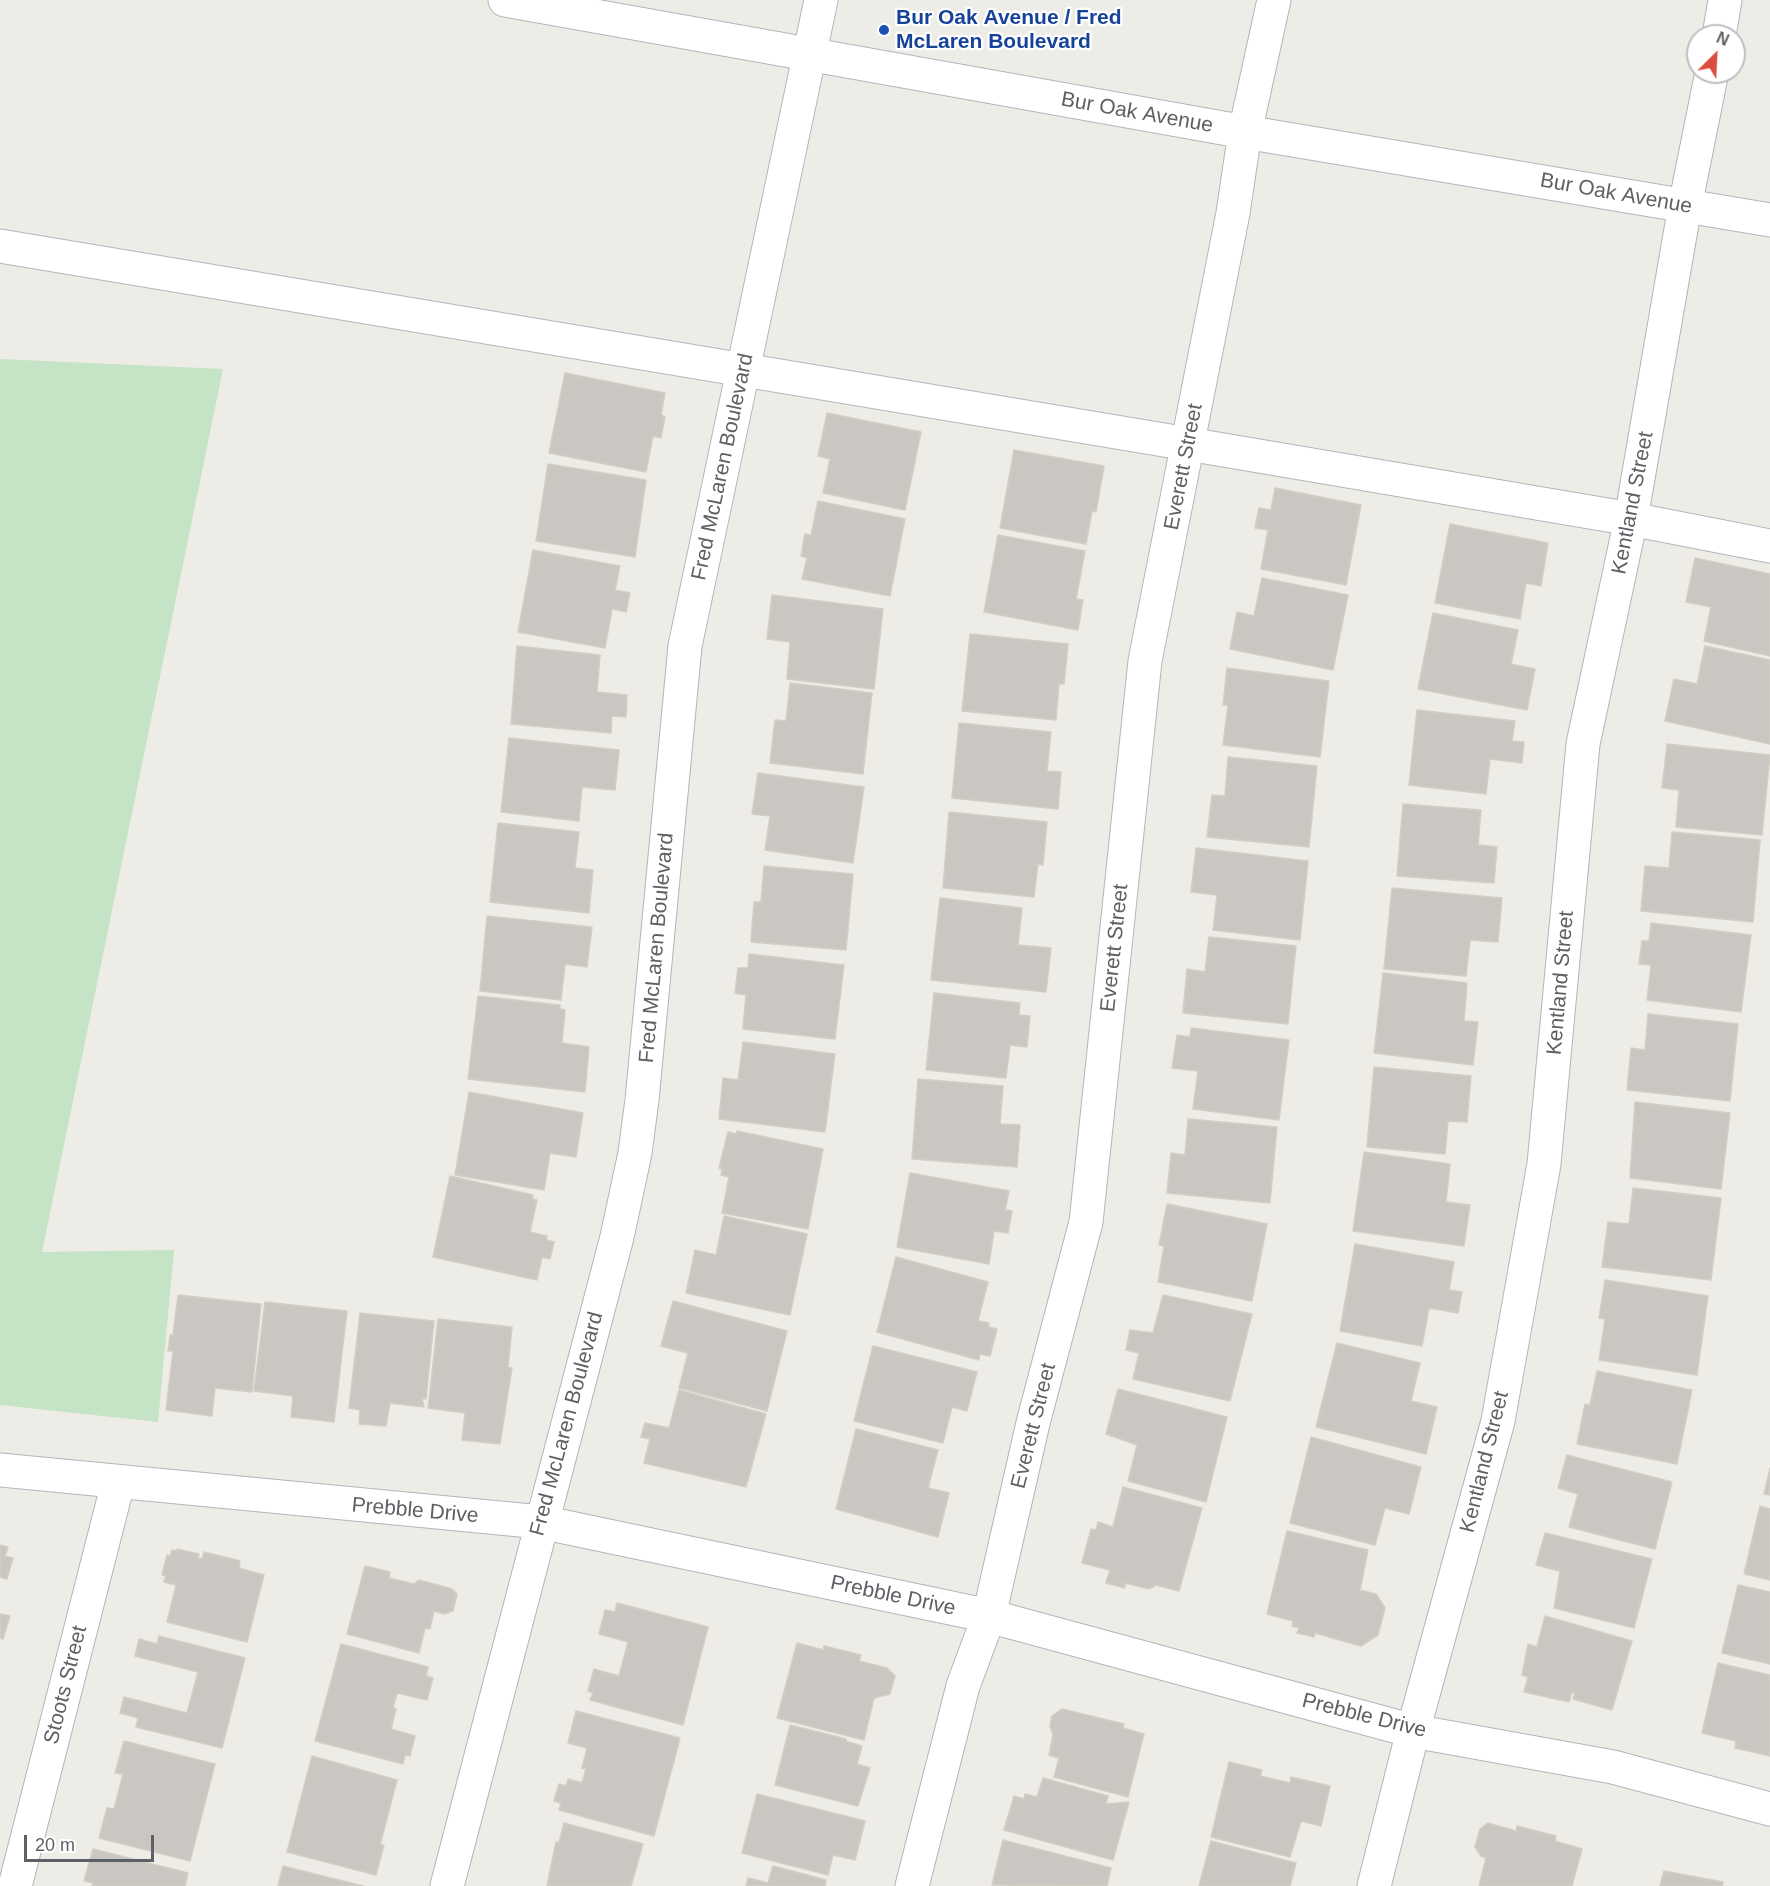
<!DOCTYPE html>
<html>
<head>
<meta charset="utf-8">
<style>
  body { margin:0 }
  #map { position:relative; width:1770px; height:1886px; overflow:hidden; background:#eeece6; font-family:Arial,sans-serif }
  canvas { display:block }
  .north { position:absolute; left:1686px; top:24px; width:60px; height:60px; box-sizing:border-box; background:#fff; border:2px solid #bebfc1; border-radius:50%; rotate:24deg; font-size:16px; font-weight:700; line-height:24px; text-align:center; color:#5d6064 }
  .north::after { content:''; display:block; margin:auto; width:21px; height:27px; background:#d94e41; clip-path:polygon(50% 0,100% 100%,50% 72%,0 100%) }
  .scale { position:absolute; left:24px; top:1835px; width:130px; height:27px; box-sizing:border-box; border:3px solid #5d6064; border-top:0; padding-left:8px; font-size:18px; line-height:21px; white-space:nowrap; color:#5d6064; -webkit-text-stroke:4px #fff; paint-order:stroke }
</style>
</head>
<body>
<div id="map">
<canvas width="1770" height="1886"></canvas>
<div class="north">N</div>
<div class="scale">20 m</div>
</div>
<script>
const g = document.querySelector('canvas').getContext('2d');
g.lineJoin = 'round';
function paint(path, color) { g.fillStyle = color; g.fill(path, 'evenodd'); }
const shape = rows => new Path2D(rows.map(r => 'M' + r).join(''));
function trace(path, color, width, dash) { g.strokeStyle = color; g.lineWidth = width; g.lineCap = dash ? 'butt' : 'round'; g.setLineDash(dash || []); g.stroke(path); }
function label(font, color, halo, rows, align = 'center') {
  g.font = font + ' Arial,sans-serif'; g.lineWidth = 4.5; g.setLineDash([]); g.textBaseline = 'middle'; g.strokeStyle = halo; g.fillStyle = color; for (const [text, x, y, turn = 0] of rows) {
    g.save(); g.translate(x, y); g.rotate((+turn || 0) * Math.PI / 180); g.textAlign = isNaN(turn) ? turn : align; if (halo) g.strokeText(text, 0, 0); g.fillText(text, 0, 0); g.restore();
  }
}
paint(shape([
  [0,359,223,369,42,1252,174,1250,158,1422,0,1405]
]), '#c5e3c5');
const building = shape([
  [565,373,665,393,661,415,665,417,661,438,653,436,646,472,549,453,565,373],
  [827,413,921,432,905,510,823,493,830,459,818,456,827,413],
  [1014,450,1104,466,1096,512,1092,511,1086,544,1000,528,1014,450],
  [548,464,646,480,635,557,536,541,548,464],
  [1275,488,1361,505,1346,585,1261,569,1268,530,1255,528,1259,508,1271,510,1275,488],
  [818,501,905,519,890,596,802,579,807,558,801,556,805,534,811,535,818,501],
  [1450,524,1548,543,1541,586,1526,583,1520,619,1435,603,1450,524],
  [998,535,1085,551,1076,599,1083,600,1078,630,984,612,998,535],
  [533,550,620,566,615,590,630,593,626,612,612,609,605,648,518,632,533,550],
  [1695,558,1770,574,1770,656,1704,641,1711,607,1686,602,1695,558],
  [1262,578,1348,595,1333,670,1230,649,1237,612,1254,616,1262,578],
  [772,595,883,609,874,689,787,679,790,642,767,639,772,595],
  [1433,613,1518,630,1511,664,1535,669,1527,710,1418,689,1433,613],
  [970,634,1068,644,1064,684,1059,684,1056,720,962,711,970,634],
  [517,646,600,655,597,692,627,695,626,717,612,716,611,733,511,724,517,646],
  [1705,646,1770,660,1770,744,1665,721,1674,679,1697,684,1705,646],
  [1227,668,1329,681,1320,757,1223,745,1228,705,1223,705,1227,668],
  [790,683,872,693,863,774,770,763,775,720,786,721,790,683],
  [1417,710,1515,721,1512,741,1524,742,1522,763,1490,759,1486,794,1409,785,1417,710],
  [959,723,1051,732,1047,771,1061,772,1058,809,952,798,959,723],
  [509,738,619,750,615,790,582,787,579,821,501,812,509,738],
  [1667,744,1770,755,1762,835,1676,827,1679,790,1662,788,1667,744],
  [1228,757,1317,766,1309,847,1207,837,1212,795,1225,796,1228,757],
  [758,773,864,787,853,863,765,850,770,816,752,814,758,773],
  [1403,804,1481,810,1478,845,1497,847,1494,883,1397,876,1403,804],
  [949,812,1047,822,1043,865,1038,864,1034,897,943,888,949,812],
  [498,823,579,832,575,868,593,870,589,913,490,902,498,823],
  [1672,832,1760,840,1753,922,1641,911,1645,866,1669,868,1672,832],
  [1196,848,1308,861,1300,940,1213,930,1217,895,1191,892,1196,848],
  [764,866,853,874,846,950,751,942,754,902,761,902,764,866],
  [1392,888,1502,898,1498,942,1470,940,1466,976,1384,969,1392,888],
  [940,898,1022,908,1018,945,1051,948,1046,992,931,980,940,898],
  [487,916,592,927,587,967,565,964,561,1000,480,991,487,916],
  [1651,923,1751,935,1741,1012,1647,1000,1651,965,1639,964,1642,941,1649,941,1651,923],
  [1209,937,1296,946,1288,1024,1183,1013,1187,969,1205,972,1209,937],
  [749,954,844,965,835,1039,743,1029,746,995,735,993,738,968,748,968,749,954],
  [1383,973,1467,983,1464,1021,1478,1022,1473,1065,1374,1053,1383,973],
  [934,993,1020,1003,1019,1015,1030,1016,1027,1047,1010,1045,1006,1078,926,1070,934,993],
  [478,996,560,1005,560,1009,565,1010,562,1043,589,1047,585,1092,468,1079,478,996],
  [1648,1014,1738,1024,1730,1101,1627,1090,1631,1048,1645,1050,1648,1014],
  [1191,1028,1289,1040,1279,1120,1193,1109,1198,1071,1172,1068,1177,1035,1190,1037,1191,1028],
  [743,1042,835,1054,825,1132,719,1119,723,1078,738,1080,743,1042],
  [1374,1067,1471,1076,1467,1122,1448,1121,1445,1154,1367,1147,1374,1067],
  [918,1079,1003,1086,1000,1124,1020,1125,1017,1167,912,1159,918,1079],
  [469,1092,583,1113,576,1157,550,1153,544,1190,455,1175,469,1092],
  [1635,1102,1730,1113,1721,1189,1630,1178,1635,1102],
  [1188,1119,1277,1127,1270,1203,1167,1193,1171,1153,1185,1155,1188,1119],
  [737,1131,823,1149,808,1229,722,1213,729,1177,721,1175,722,1169,719,1168,728,1132,736,1134,737,1131],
  [1364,1152,1450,1164,1446,1202,1470,1205,1464,1246,1353,1231,1364,1152],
  [910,1173,1009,1191,1005,1210,1012,1211,1008,1233,994,1231,989,1264,897,1247,910,1173],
  [450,1176,533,1195,532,1199,537,1200,530,1232,547,1236,546,1240,554,1242,550,1259,542,1257,537,1280,433,1257,450,1176],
  [1633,1188,1721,1198,1711,1280,1602,1267,1608,1222,1629,1224,1633,1188],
  [1167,1204,1267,1224,1252,1301,1158,1282,1164,1246,1159,1245,1167,1204],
  [724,1216,807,1234,790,1315,686,1293,695,1250,716,1255,724,1216],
  [1355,1244,1454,1262,1449,1290,1462,1292,1458,1313,1429,1308,1422,1346,1340,1331,1355,1244],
  [896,1257,988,1282,978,1321,989,1323,988,1327,997,1329,990,1356,980,1354,979,1360,877,1332,896,1257],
  [1605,1280,1708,1296,1697,1375,1599,1360,1605,1319,1599,1318,1605,1280],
  [178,1295,261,1304,252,1392,215,1388,212,1416,166,1410,173,1351,168,1351,170,1335,173,1335,178,1295],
  [1163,1295,1252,1314,1230,1401,1133,1379,1139,1353,1126,1350,1130,1330,1153,1333,1163,1295],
  [673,1301,787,1331,767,1411,679,1388,688,1353,661,1346,673,1301],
  [265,1302,347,1311,334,1422,291,1417,293,1396,254,1391,265,1302],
  [360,1313,434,1321,426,1399,422,1398,424,1407,390,1403,386,1426,359,1424,360,1410,349,1408,360,1313],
  [438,1319,512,1327,508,1367,512,1368,500,1444,462,1440,465,1413,428,1408,438,1319],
  [1337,1343,1420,1363,1411,1401,1437,1407,1426,1454,1316,1427,1337,1343],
  [873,1346,977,1372,967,1411,952,1407,943,1443,854,1421,873,1346],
  [1597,1371,1692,1390,1677,1464,1577,1444,1585,1404,1590,1405,1597,1371],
  [1118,1389,1227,1417,1206,1502,1128,1481,1137,1445,1106,1434,1118,1389],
  [679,1390,766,1414,746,1487,644,1463,650,1439,641,1437,645,1423,669,1428,679,1390],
  [856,1429,938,1450,928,1488,949,1493,938,1537,836,1509,856,1429],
  [1311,1437,1421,1467,1409,1514,1385,1508,1375,1545,1290,1523,1311,1437],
  [1567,1455,1672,1482,1655,1549,1569,1527,1578,1494,1558,1488,1567,1455],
  [1770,1468,1770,1495,1764,1494,1770,1468],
  [1123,1487,1202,1508,1179,1591,1156,1585,1149,1589,1125,1583,1125,1588,1106,1583,1110,1570,1082,1563,1091,1529,1096,1530,1098,1522,1113,1527,1123,1487],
  [1760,1506,1770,1509,1770,1580,1744,1574,1760,1506],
  [1287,1531,1368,1550,1360,1590,1376,1594,1385,1608,1378,1635,1361,1646,1315,1633,1314,1637,1297,1633,1299,1628,1292,1626,1293,1621,1267,1614,1287,1531],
  [1545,1533,1652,1559,1634,1628,1554,1608,1560,1571,1536,1565,1545,1533],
  [0,1545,8,1547,5,1556,13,1558,7,1579,0,1577,0,1545],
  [177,1549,199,1554,198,1558,202,1559,204,1552,240,1561,239,1568,264,1575,247,1642,167,1622,176,1585,164,1582,166,1576,162,1575,167,1555,170,1556,172,1550,177,1551,177,1549],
  [365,1566,390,1572,389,1578,414,1584,419,1580,452,1589,457,1594,453,1611,444,1614,434,1611,430,1629,425,1628,419,1653,347,1634,365,1566],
  [1738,1585,1770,1592,1770,1664,1722,1653,1738,1585],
  [617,1603,708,1627,683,1725,590,1700,593,1693,588,1691,594,1669,619,1676,628,1642,599,1634,605,1610,615,1612,617,1603],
  [0,1614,10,1616,3,1639,0,1638,0,1614],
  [1545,1616,1632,1641,1612,1710,1573,1699,1575,1693,1572,1692,1569,1702,1524,1692,1528,1677,1522,1675,1528,1644,1537,1647,1545,1616],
  [159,1636,245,1658,222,1748,136,1727,138,1718,120,1713,124,1697,187,1713,198,1672,135,1656,139,1639,157,1644,159,1636],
  [797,1643,823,1650,824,1646,861,1655,859,1661,887,1668,895,1676,890,1694,874,1698,864,1740,777,1718,797,1643],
  [341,1644,428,1667,426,1676,433,1678,427,1700,397,1693,393,1708,396,1709,391,1729,415,1736,410,1756,405,1755,403,1764,315,1741,341,1644],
  [1718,1663,1770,1675,1770,1756,1735,1748,1736,1741,1702,1733,1718,1663],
  [1062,1709,1124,1724,1123,1728,1144,1734,1128,1797,1054,1777,1059,1758,1049,1755,1053,1735,1050,1726,1052,1716,1062,1709],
  [576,1711,680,1738,654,1836,559,1810,561,1803,554,1801,559,1784,566,1786,568,1779,582,1783,586,1769,582,1768,587,1748,568,1743,576,1711],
  [790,1725,846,1739,846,1741,862,1746,857,1764,870,1768,858,1806,775,1785,790,1725],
  [124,1741,215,1764,190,1861,99,1838,107,1808,114,1809,123,1774,115,1773,124,1741],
  [312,1756,397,1780,380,1845,384,1845,376,1875,287,1852,312,1756],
  [1229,1762,1262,1770,1260,1776,1290,1783,1291,1777,1330,1786,1321,1826,1301,1821,1290,1857,1211,1837,1229,1762],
  [1043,1778,1108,1796,1106,1804,1129,1802,1113,1860,1004,1830,1014,1796,1024,1799,1025,1794,1037,1797,1043,1778],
  [757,1794,865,1821,855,1860,833,1855,828,1875,742,1853,757,1794],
  [564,1823,643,1844,631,1886,547,1886,556,1842,559,1842,564,1823],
  [1488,1823,1516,1831,1517,1826,1556,1836,1555,1841,1582,1849,1572,1886,1479,1886,1486,1858,1481,1856,1475,1847,1480,1829,1488,1823],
  [1003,1840,1111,1868,1107,1886,992,1885,1003,1840],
  [1211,1841,1296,1863,1290,1886,1199,1886,1211,1841],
  [93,1849,188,1873,185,1886,92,1886,93,1883,84,1881,93,1849],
  [283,1866,363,1886,278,1886,283,1866],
  [773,1866,826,1880,825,1886,746,1886,748,1878,768,1883,773,1866],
  [1664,1871,1723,1882,1722,1886,1660,1886,1664,1871]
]);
paint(building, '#cac7c2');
trace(building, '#d2cec4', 1.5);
const minor = shape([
  [505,0,1245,132,1770,220],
  [1719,36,1725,0],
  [0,246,1188,444,1631,519,1770,546],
  [0,1470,541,1522,989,1616,1413,1731,1613,1767,1770,1809],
  [15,1886,118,1483],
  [447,1886,617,1237,635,1153,642,1100,685,646,821,0],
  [912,1886,963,1686,989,1616,1033,1423,1086,1222,1145,661,1233,213,1245,132,1274,0],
  [1374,1886,1413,1731,1498,1421,1544,1164,1583,744,1631,519,1685,206,1712,72]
]);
trace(minor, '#b3b5b9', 35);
trace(minor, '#fff', 33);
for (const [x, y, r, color] of [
  [884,30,6,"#1a4fb4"]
]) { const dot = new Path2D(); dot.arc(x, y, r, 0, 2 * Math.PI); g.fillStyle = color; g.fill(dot); trace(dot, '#fff', 2); }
label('bold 21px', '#164399', '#fff', [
  ["Bur Oak Avenue / Fred",896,18],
  ["McLaren Boulevard",896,42]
], 'left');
label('21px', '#5d6064', '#fff', [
  ["Bur Oak Avenue",1137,113,10],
  ["Bur Oak Avenue",1616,194,10],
  ["Fred McLaren Boulevard",723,467,-78],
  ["Everett Street",1184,467,-79],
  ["Kentland Street",1633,503,-79],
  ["Fred McLaren Boulevard",657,948,-85],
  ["Everett Street",1115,948,-84],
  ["Kentland Street",1561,983,-85],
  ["Fred McLaren Boulevard",567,1424,-75],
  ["Everett Street",1034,1426,-76],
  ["Kentland Street",1485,1462,-76],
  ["Prebble Drive",415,1511,5],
  ["Prebble Drive",893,1596,12],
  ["Stoots Street",66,1685,-76],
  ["Prebble Drive",1364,1716,14]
]);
</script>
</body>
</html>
